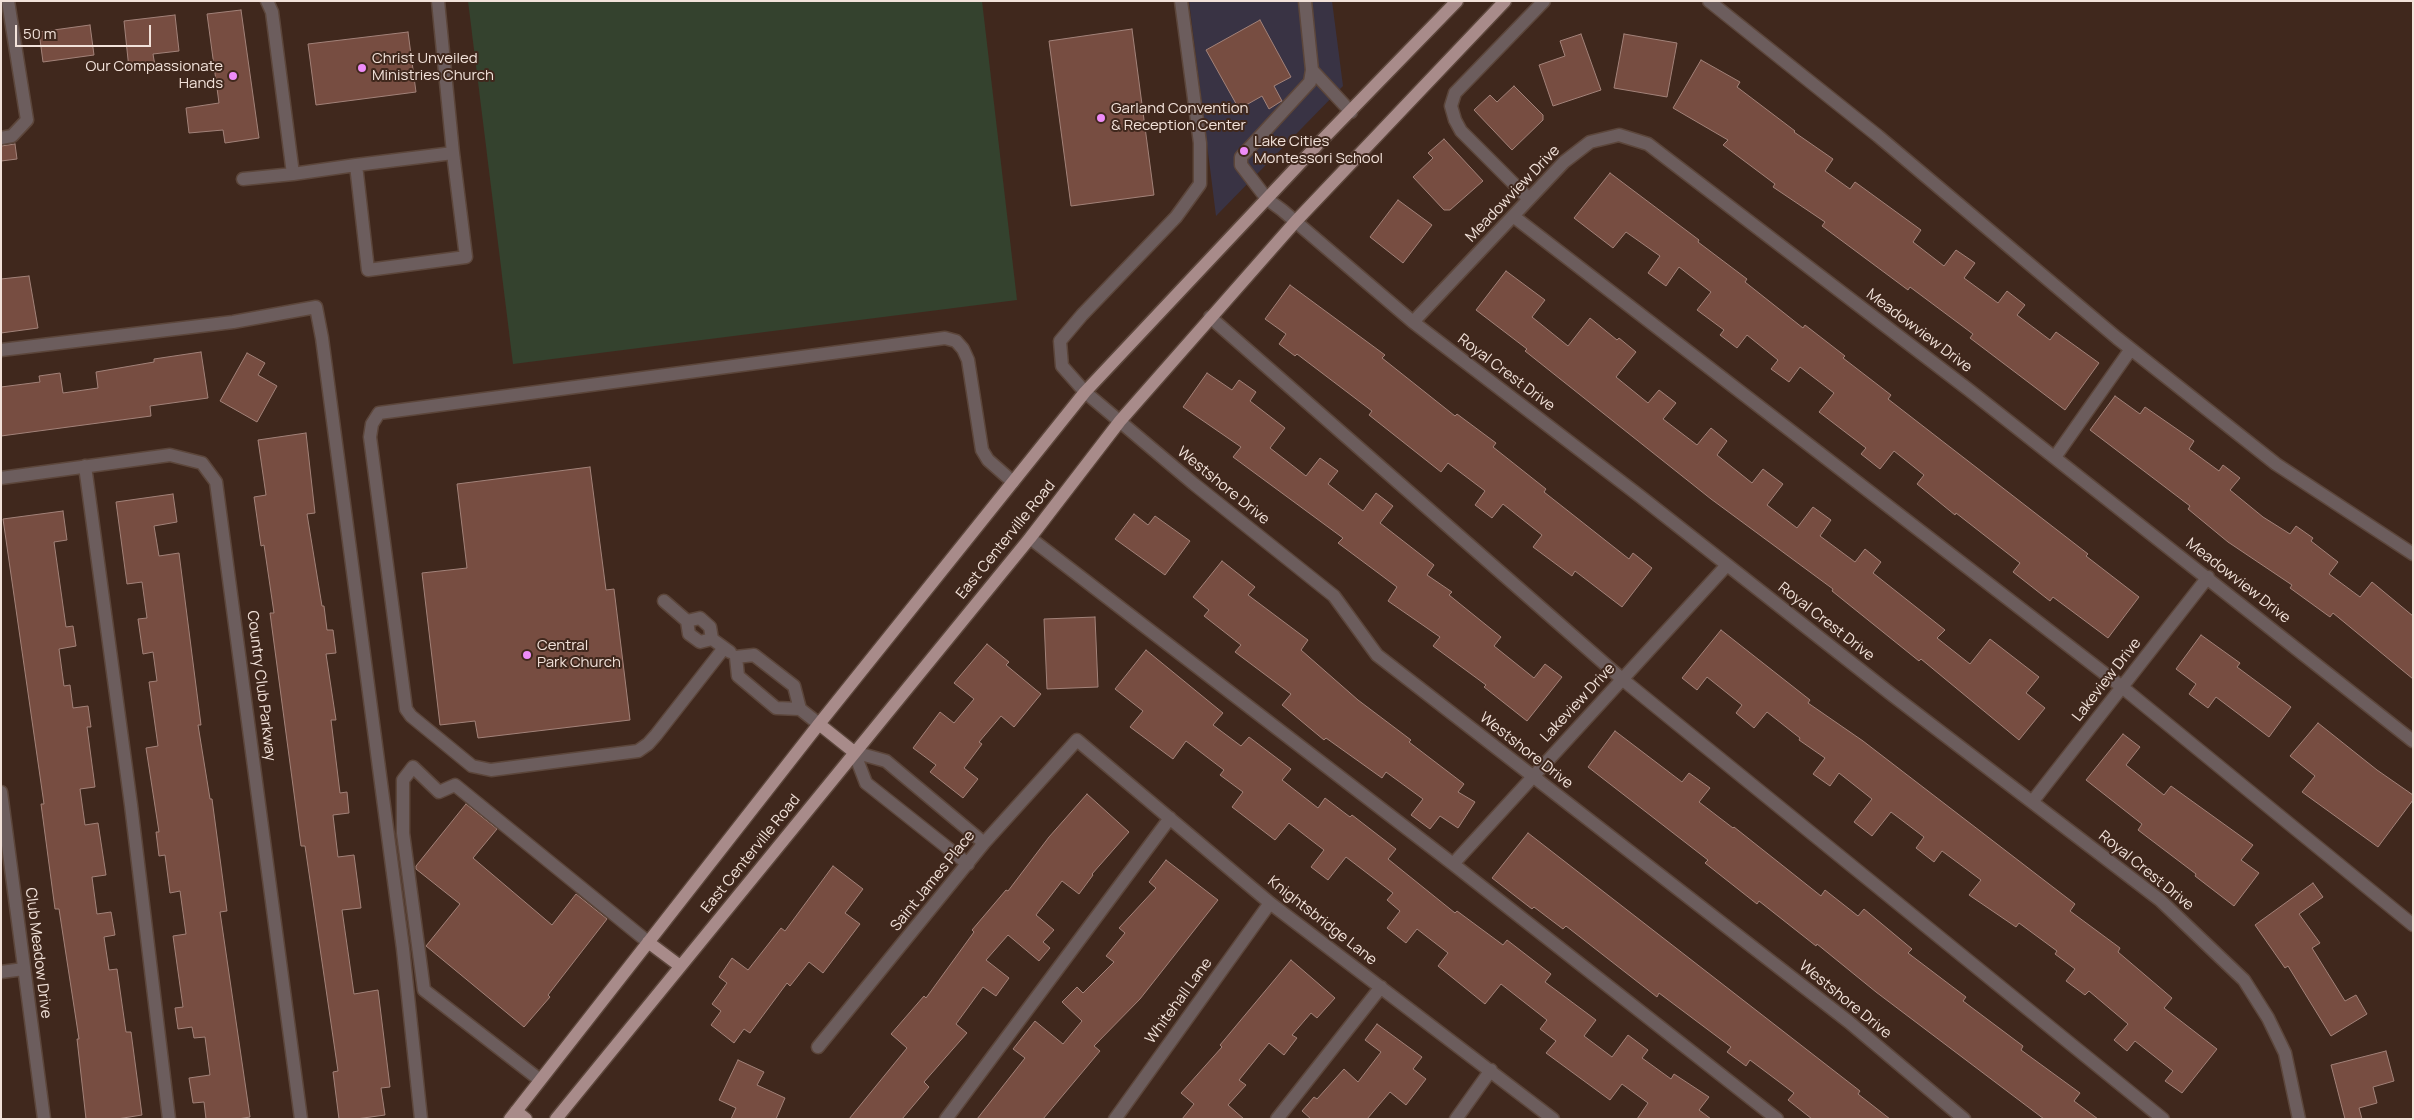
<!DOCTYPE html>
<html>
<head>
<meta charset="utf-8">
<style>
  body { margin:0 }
  #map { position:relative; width:2414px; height:1120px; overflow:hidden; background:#40281d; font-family:Manrope,sans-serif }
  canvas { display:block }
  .frame { position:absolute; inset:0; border:2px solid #f2e2da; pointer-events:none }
  .scale { position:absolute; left:15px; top:25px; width:136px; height:22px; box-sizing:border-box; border:2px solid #f2e2da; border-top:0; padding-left:6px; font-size:15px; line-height:18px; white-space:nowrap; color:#f2e2da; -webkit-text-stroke:4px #40281d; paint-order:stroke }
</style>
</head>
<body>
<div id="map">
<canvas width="2414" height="1120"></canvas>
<div class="frame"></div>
<div class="scale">50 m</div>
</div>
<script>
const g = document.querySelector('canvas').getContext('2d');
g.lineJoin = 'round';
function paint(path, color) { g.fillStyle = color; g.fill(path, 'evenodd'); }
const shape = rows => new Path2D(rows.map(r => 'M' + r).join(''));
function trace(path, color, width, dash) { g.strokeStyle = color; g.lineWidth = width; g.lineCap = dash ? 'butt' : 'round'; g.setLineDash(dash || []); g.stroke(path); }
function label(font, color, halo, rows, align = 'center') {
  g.font = font + ' Manrope,sans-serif'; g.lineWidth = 4; g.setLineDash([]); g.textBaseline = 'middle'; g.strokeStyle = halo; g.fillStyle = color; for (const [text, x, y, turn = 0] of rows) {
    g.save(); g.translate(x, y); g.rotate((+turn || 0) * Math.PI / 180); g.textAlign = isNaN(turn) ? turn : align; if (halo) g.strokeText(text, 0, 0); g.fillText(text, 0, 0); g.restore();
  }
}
paint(shape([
  [1189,1,1332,1,1343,86,1216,216]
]), '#393344');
paint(shape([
  [468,1,982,1,1017,300,513,364]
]), '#34422e');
const building = shape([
  [241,10,259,138,225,143,223,130,189,133,186,108,219,103,207,14,241,10],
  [175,15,179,51,153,54,155,66,129,69,124,21,175,15],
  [1260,20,1291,77,1274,86,1282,101,1280,102,1269,109,1262,96,1239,109,1206,50,1260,20],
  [90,25,94,55,43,62,39,32,90,25],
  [1132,29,1154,195,1071,206,1049,41,1132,29],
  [408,32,416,92,316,105,308,44,408,32],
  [1581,34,1601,90,1553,106,1539,65,1565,56,1560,41,1581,34],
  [1624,34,1677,43,1667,97,1614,88,1624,34],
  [1701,60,1740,82,1737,87,1795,131,1794,132,1833,159,1825,171,1850,189,1855,182,1921,230,1913,242,1944,266,1956,250,1975,263,1964,278,1998,303,2007,291,2025,305,2017,315,2050,340,2056,332,2099,363,2065,410,1970,338,1973,334,1910,287,1908,290,1822,226,1825,222,1773,187,1775,184,1723,145,1728,140,1673,108,1701,60],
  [1514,86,1543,115,1543,120,1512,150,1474,110,1490,95,1497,102,1514,86],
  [1444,139,1483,181,1450,210,1444,210,1413,177,1433,158,1428,153,1444,139],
  [15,144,17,159,1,161,1,146,15,144],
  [1610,173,1699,240,1698,242,1747,279,1745,282,1803,328,1805,325,1845,356,1843,358,1891,395,1888,399,2088,554,2086,556,2139,597,2108,638,2053,597,2050,601,2013,572,2020,563,1956,513,1955,515,1917,484,1924,475,1894,451,1880,469,1861,454,1866,448,1819,412,1834,393,1800,367,1789,382,1771,369,1778,360,1747,335,1737,348,1720,335,1724,330,1697,310,1711,292,1679,267,1666,286,1648,273,1660,256,1626,232,1613,248,1574,218,1610,173],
  [1398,200,1432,225,1403,263,1370,237,1398,200],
  [1506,271,1545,300,1532,317,1568,346,1590,318,1617,340,1619,338,1636,352,1616,377,1648,403,1659,390,1676,403,1663,419,1697,445,1711,428,1727,441,1717,455,1752,483,1763,469,1783,484,1767,505,1797,528,1813,507,1831,520,1820,536,1855,562,1865,549,1881,562,1873,573,1945,630,1937,638,1970,664,1990,639,2039,677,2026,693,2045,708,2019,740,1921,659,1919,661,1832,591,1833,589,1711,499,1525,351,1527,349,1476,310,1506,271],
  [29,276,38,328,1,333,1,279,29,276],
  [1290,285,1385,355,1382,358,1455,416,1457,414,1496,443,1493,447,1546,489,1544,492,1629,559,1633,553,1652,568,1622,607,1575,571,1572,576,1533,547,1542,535,1503,504,1492,518,1475,505,1485,491,1448,463,1441,472,1369,415,1372,411,1297,354,1295,356,1279,344,1286,334,1265,319,1290,285],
  [201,352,208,398,150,406,151,416,1,436,1,387,40,382,39,376,60,373,63,393,98,388,96,372,154,362,154,359,201,352],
  [247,353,265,363,258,375,277,386,257,422,220,401,247,353],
  [1207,373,1232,390,1239,380,1256,392,1250,401,1285,428,1270,448,1306,476,1320,458,1338,471,1328,484,1363,511,1376,493,1393,506,1380,523,1434,565,1427,575,1452,592,1449,595,1501,637,1494,646,1534,678,1545,664,1562,677,1527,721,1484,687,1486,685,1433,646,1440,637,1388,601,1397,587,1338,543,1343,538,1233,457,1241,447,1183,407,1207,373],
  [2115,396,2140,414,2145,407,2194,441,2189,449,2219,471,2223,465,2240,478,2230,490,2263,517,2290,534,2296,526,2313,538,2311,541,2338,562,2329,574,2360,597,2372,582,2413,616,2413,679,2333,613,2330,617,2290,588,2292,585,2228,542,2188,509,2190,506,2090,430,2115,396],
  [306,433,315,513,307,514,322,606,324,606,327,630,333,630,336,653,326,654,336,720,331,720,340,793,347,792,349,813,333,815,338,857,354,855,361,908,342,910,354,994,378,990,390,1087,381,1088,385,1115,356,1119,339,1119,333,1072,338,1071,305,846,301,846,270,613,274,613,264,545,261,546,254,497,266,495,258,440,306,433],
  [590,467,606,590,614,589,630,720,478,738,475,721,440,725,422,573,467,568,457,484,590,467],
  [173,494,177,522,154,526,159,556,179,553,201,725,198,725,210,799,212,799,227,911,220,912,250,1117,238,1119,206,1119,204,1102,193,1103,189,1078,210,1075,205,1037,194,1038,192,1027,178,1029,175,1008,183,1007,173,936,186,934,180,891,170,893,165,855,159,856,156,832,159,832,146,748,158,746,149,682,157,681,153,652,143,654,138,619,147,618,142,582,127,584,116,502,173,494],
  [63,511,67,540,54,542,66,627,73,626,76,646,59,649,64,686,70,685,73,708,88,706,91,727,87,727,95,787,80,789,85,825,98,823,106,875,92,877,97,914,111,912,115,935,104,937,109,970,117,969,126,1032,131,1032,142,1115,117,1119,86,1119,77,1039,79,1039,59,909,55,909,41,804,44,804,3,519,63,511],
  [1134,514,1148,525,1155,516,1190,541,1165,575,1115,539,1134,514],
  [1222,561,1255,587,1248,595,1308,640,1301,650,1358,700,1411,740,1409,742,1464,784,1458,792,1475,802,1458,828,1440,816,1430,829,1411,815,1423,799,1386,772,1382,778,1326,738,1324,740,1282,705,1291,694,1235,652,1241,645,1204,616,1209,610,1193,597,1222,561],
  [1095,617,1098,687,1047,689,1044,619,1095,617],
  [1721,630,1810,700,1808,703,1863,741,2075,904,2070,911,2120,948,2118,952,2172,998,2164,1008,2217,1049,2182,1093,2165,1081,2173,1071,2135,1041,2127,1051,2114,1040,2128,1024,2089,991,2085,995,2066,981,2075,969,2055,954,2057,951,2019,923,2016,927,1969,895,1981,880,1942,851,1934,862,1916,848,1924,837,1891,812,1872,836,1854,822,1872,799,1839,773,1830,786,1813,774,1825,758,1799,740,1800,738,1767,712,1754,728,1736,713,1742,705,1707,677,1697,690,1682,678,1721,630],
  [2201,635,2240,663,2237,667,2291,707,2269,737,2216,697,2208,708,2189,694,2196,684,2176,669,2201,635],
  [987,644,1009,662,1006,665,1041,694,1014,727,1001,716,979,742,982,744,964,768,978,779,963,798,930,772,936,765,913,748,940,712,954,723,974,699,954,683,987,644],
  [1146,650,1223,713,1213,725,1241,746,1249,737,1291,769,1282,780,1318,808,1325,798,1350,817,1352,815,1396,849,1388,859,1455,913,1457,911,1503,945,1507,940,1551,974,1545,982,1596,1020,1584,1036,1612,1057,1628,1035,1648,1050,1642,1058,1671,1079,1674,1074,1709,1097,1699,1110,1711,1119,1637,1119,1648,1103,1622,1084,1610,1100,1546,1053,1556,1041,1540,1029,1547,1020,1501,984,1485,1004,1438,966,1448,953,1417,929,1406,943,1387,928,1400,911,1387,900,1393,893,1346,857,1328,880,1311,867,1324,850,1289,823,1275,840,1232,807,1243,792,1220,775,1224,770,1186,741,1173,759,1130,727,1143,711,1115,689,1146,650],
  [2318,723,2377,770,2413,795,2413,800,2378,847,2302,792,2315,776,2290,756,2318,723],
  [1615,731,1682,782,1689,773,1710,788,1699,802,1733,828,1734,827,1821,896,1825,890,1858,916,1864,909,1912,949,1908,953,1966,997,1963,1001,2023,1046,2021,1050,2080,1093,2074,1101,2098,1119,2044,1119,1876,992,1817,944,1816,946,1759,901,1757,904,1705,863,1708,860,1588,767,1615,731],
  [2123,734,2140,747,2126,765,2164,795,2171,786,2253,845,2241,860,2259,873,2234,906,2195,876,2196,874,2138,830,2142,824,2086,780,2123,734],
  [1087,794,1129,832,1092,874,1093,875,1079,894,1062,881,1036,915,1054,930,1043,942,1050,948,1039,961,1008,935,986,960,1009,978,996,996,983,987,956,1024,967,1033,924,1082,929,1087,902,1119,849,1119,907,1048,891,1034,924,996,926,998,974,932,972,930,1006,890,1008,891,1049,837,1087,794],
  [466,804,497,829,473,858,552,925,576,894,607,919,548,995,550,997,524,1027,426,946,460,904,416,869,416,866,466,804],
  [1528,833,1860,1091,1858,1094,1890,1119,1812,1119,1788,1100,1794,1093,1750,1060,1746,1066,1727,1052,1731,1047,1659,993,1657,997,1566,926,1563,929,1534,907,1532,909,1492,878,1528,833],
  [1166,860,1218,900,1140,999,1094,1046,1100,1051,1043,1119,977,1119,1025,1058,1013,1049,1035,1021,1063,1044,1082,1021,1062,1002,1077,987,1083,993,1114,962,1106,956,1125,933,1119,928,1156,888,1149,882,1166,860],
  [833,866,863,889,845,913,860,924,823,973,809,962,790,986,787,983,750,1033,744,1029,734,1043,711,1025,721,1011,712,1004,727,983,719,977,732,958,748,970,781,928,785,931,833,866],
  [2313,883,2323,897,2299,914,2320,943,2312,948,2345,1001,2356,995,2367,1014,2331,1036,2288,966,2285,968,2255,925,2313,883],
  [1291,960,1335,998,1317,1018,1311,1013,1292,1035,1297,1038,1284,1055,1269,1043,1239,1080,1246,1085,1228,1105,1244,1119,1182,1119,1194,1104,1181,1093,1222,1047,1220,1045,1291,960],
  [1377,1024,1422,1057,1413,1069,1426,1079,1406,1105,1390,1092,1367,1119,1311,1119,1302,1111,1314,1097,1317,1099,1344,1069,1358,1082,1381,1052,1365,1040,1377,1024],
  [2386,1051,2394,1081,2373,1087,2377,1103,2359,1108,2362,1119,2345,1119,2331,1065,2386,1051],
  [738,1060,764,1072,757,1085,785,1098,776,1119,731,1119,736,1108,719,1100,738,1060]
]);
paint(building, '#774d41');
trace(building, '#a28279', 1);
const minor = shape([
  [267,1,272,12,293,174,356,165,368,270,466,257,453,153,438,1],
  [1181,1,1200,143,1200,184,1176,217,1082,315,1060,341,1062,366,1085,392,1194,484,1334,596,1377,655,1849,1022,1964,1119],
  [1305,1,1312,70,1310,82,1241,157,1241,165,1267,199,1282,210,1413,322,1641,497,1891,694,2160,900,2244,980,2268,1018,2285,1053,2299,1119],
  [1709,1,1878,136,2117,338,2276,464,2413,554],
  [1312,70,1351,112],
  [1,138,12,136,27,120,8,1],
  [356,165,453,153],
  [243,179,293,174],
  [1529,199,1461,131,1455,120,1451,106,1455,93,1544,1],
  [1513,216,2122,687,2413,925],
  [1210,317,1622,679,2163,1119],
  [1413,322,1564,162,1590,142,1619,135,1648,144,1969,390,2413,741],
  [1,350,233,322,316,307,322,338,403,949,421,1119],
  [2055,457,2131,349],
  [85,466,131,805,169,1119],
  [1,478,170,455,202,463,216,482,301,1119],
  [1030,538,1453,864,1777,1119],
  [664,601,687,621],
  [712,639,710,627,700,618,687,621,689,634,700,642,712,639,730,652],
  [724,648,656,735,648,744,638,751,491,770,472,766,411,716,406,709,370,437,372,424,379,413,945,338,956,341,963,349,968,360,982,450,988,460,1013,482],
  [800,709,794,686,754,655,736,657,738,676,776,708,800,709,819,724],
  [1,792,44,1119],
  [2032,802,2208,577],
  [968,864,866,783,854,752,886,761,984,843],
  [1453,864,1727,565],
  [1,972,24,969],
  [818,1047,984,843,1077,740,1270,903,1553,1119],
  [540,1080,424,990,403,833,403,780,413,767,439,792,455,785,648,942],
  [946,1119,1170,818],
  [1115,1119,1270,903],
  [1277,1119,1381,987],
  [1456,1119,1491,1070]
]);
const major = shape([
  [819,724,854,752],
  [648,942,680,966],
  [516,1111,526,1119],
  [510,1119,819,724,1085,392,1322,140,1457,1],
  [556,1119,1030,538,1120,421,1296,221,1505,1]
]);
trace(minor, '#5c463b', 15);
trace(major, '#5c463b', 15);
trace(minor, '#6c5d5d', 12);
trace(major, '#a88b8a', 12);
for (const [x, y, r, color] of [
  [362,68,5,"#ee8cf8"],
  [233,76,5,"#ee8cf8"],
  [1101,118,5,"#ee8cf8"],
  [1244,151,5,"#ee8cf8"],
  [527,655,5,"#ee8cf8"]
]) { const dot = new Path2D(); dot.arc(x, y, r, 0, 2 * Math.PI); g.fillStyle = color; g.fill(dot); trace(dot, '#40281d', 2); }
label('15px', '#f2e2da', '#40281d', [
  ["Christ Unveiled",372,59],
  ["Ministries Church",372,76],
  ["Our Compassionate",223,67,"right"],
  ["Hands",223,84,"right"],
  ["Garland Convention",1111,109],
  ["& Reception Center",1111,126],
  ["Lake Cities",1254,142],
  ["Montessori School",1254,159],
  ["Central",537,646],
  ["Park Church",537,663]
], 'left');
label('15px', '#f2e2da', '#40281d', [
  ["Meadowview Drive",1513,194,-46],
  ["Meadowview Drive",1919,331,37],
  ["Royal Crest Drive",1506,373,37],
  ["Westshore Drive",1223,486,39],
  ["East Centerville Road",1006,540,-51],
  ["Meadowview Drive",2238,581,38],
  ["Royal Crest Drive",1826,622,38],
  ["Lakeview Drive",2107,680,-52],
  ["Country Club Parkway",261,686,83],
  ["Lakeview Drive",1578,703,-47],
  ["Westshore Drive",1526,751,38],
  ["East Centerville Road",751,854,-51],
  ["Royal Crest Drive",2146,871,39],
  ["Saint James Place",933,881,-51],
  ["Knightsbridge Lane",1322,921,38],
  ["Club Meadow Drive",38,953,83],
  ["Westshore Drive",1845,1000,39],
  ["Whitehall Lane",1179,1001,-54]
]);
</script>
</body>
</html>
